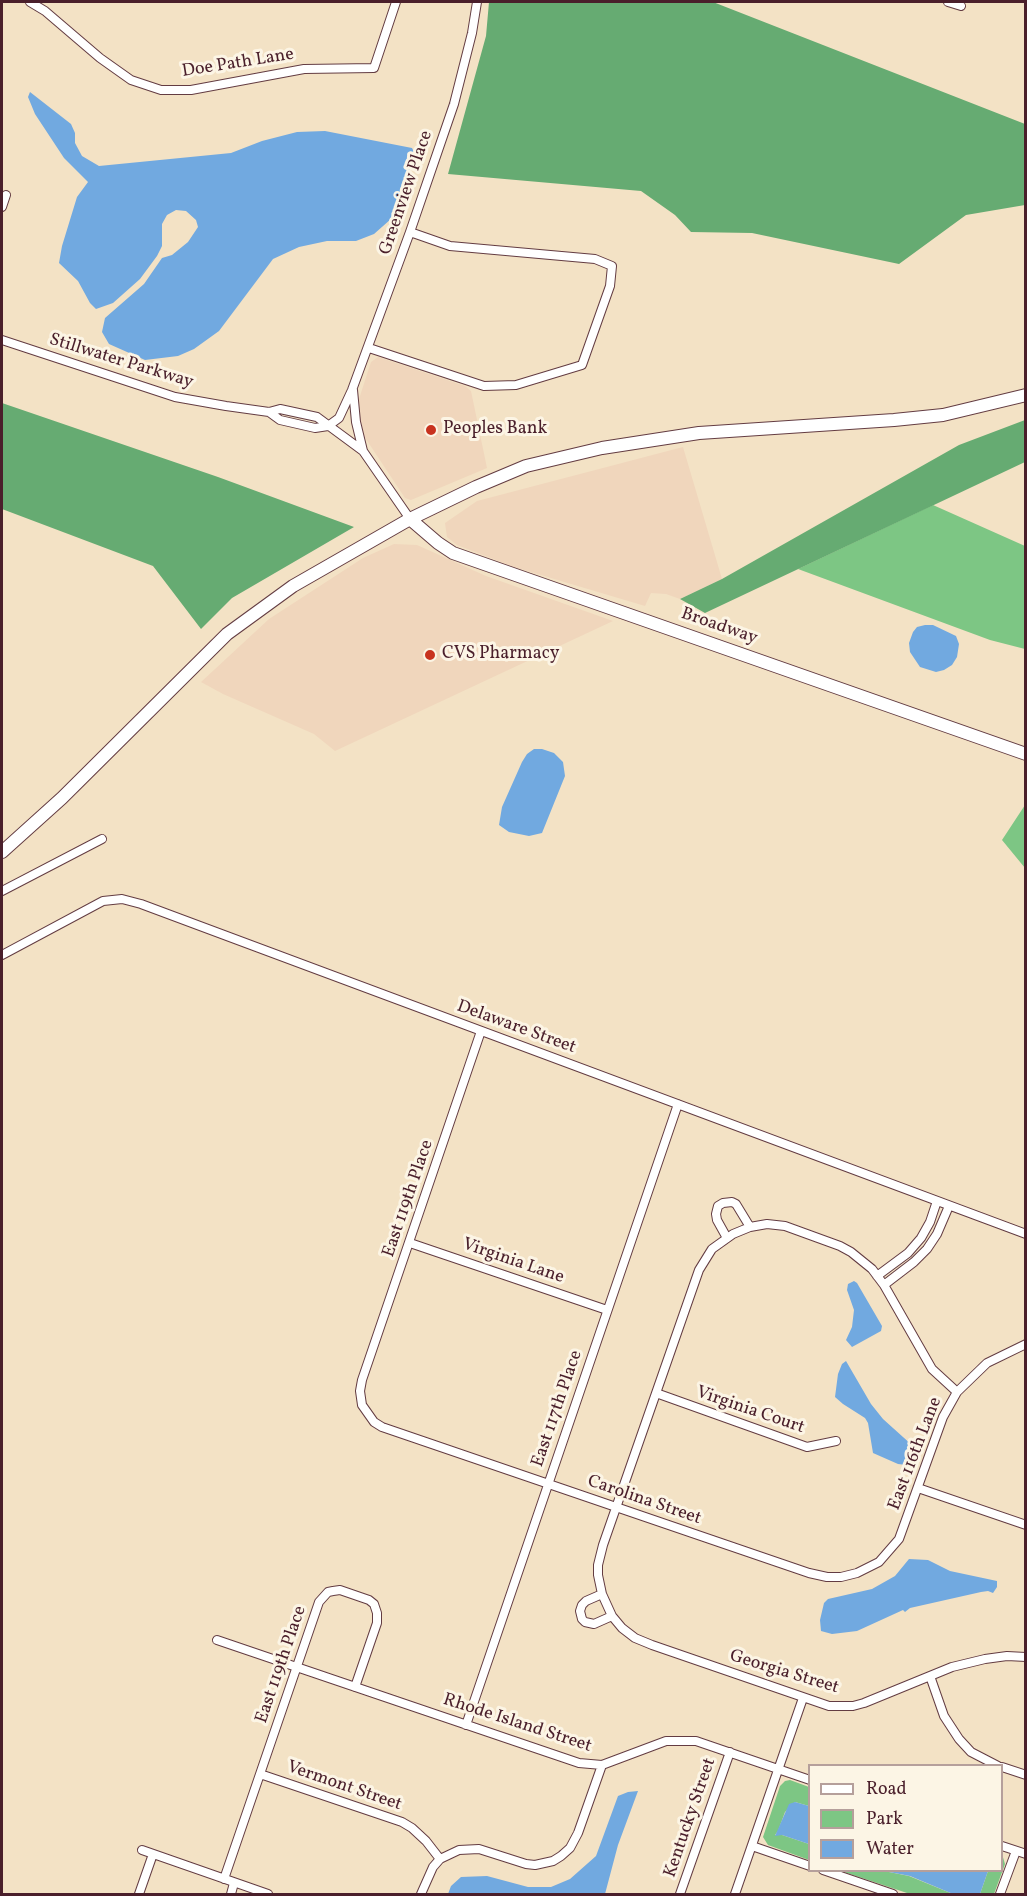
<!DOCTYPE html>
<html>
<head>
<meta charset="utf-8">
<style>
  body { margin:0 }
  #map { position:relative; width:1027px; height:1896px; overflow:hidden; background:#f3e2c5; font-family:Vollkorn,serif }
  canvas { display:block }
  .frame { position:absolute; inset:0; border:3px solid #4a1f2b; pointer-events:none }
  .legend { position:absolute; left:808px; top:1764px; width:195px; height:108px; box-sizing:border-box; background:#fcf5e5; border:2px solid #b59f9b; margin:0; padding:8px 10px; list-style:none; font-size:18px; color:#4a1f2b }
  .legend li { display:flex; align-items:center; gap:12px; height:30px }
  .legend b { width:30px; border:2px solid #b59f9b }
</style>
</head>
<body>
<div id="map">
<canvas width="1027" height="1896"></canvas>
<div class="frame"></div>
<ul class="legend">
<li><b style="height:8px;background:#fff"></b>Road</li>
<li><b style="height:16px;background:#7dc684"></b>Park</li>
<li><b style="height:16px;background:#71a9e0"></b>Water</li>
</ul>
</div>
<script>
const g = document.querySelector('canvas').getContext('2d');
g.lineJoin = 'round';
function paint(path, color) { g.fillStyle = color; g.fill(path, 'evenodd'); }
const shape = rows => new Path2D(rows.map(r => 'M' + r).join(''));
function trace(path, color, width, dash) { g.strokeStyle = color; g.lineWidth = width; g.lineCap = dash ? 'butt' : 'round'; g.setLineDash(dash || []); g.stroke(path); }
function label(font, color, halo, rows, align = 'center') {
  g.font = font + ' Vollkorn,serif'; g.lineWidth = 6; g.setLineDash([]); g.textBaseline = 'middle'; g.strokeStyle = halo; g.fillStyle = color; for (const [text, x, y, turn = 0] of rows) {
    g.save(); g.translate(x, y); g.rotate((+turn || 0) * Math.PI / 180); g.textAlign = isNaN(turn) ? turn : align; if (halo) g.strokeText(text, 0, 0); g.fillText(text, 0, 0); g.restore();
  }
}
paint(shape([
  [378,357,465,386,471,391,487,468,411,500,405,498,364,436,358,413,359,399,371,362],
  [683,447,722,579,680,599,666,594,651,593,645,606,514,567,457,545,447,537,445,523,477,501],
  [394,544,417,545,486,576,613,621,335,751,314,734,223,694,201,682,269,619,363,558]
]), '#f0d6bc');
paint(shape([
  [933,505,1025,546,1025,649,990,640,798,569],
  [1025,805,1026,868,1025,868,1002,840],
  [790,1780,809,1787,809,1806,795,1802,785,1812,778,1831,775,1835,782,1835,809,1844,809,1860,768,1845,763,1837,780,1786,785,1781],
  [1002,1854,1005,1864,994,1894,980,1894,988,1871,1002,1870],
  [841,1871,884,1871,909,1876,953,1894,910,1894]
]), '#7dc684');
paint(shape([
  [489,2,713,2,1025,124,1025,205,966,215,899,264,752,233,691,232,675,215,641,191,448,174,486,36],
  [2,403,218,477,354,527,232,598,201,629,153,566,2,509],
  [1025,420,1025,462,705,613,680,599,722,579,959,445]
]), '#66ab72');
paint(shape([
  [30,92,71,124,75,133,75,143,82,156,99,166,231,153,262,141,297,132,325,131,412,148,415,154,400,203,391,219,374,234,356,241,327,241,299,247,273,259,219,331,194,349,178,356,145,360,109,344,102,332,105,318,144,284,162,258,172,255,188,242,198,227,196,220,186,211,176,210,167,215,162,224,162,246,157,256,140,279,113,303,96,309,90,303,78,281,59,263,62,246,77,197,88,182,64,158,35,114,28,97],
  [925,625,933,625,956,636,959,644,957,657,952,665,944,670,936,672,920,667,910,652,909,643,913,632,917,627],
  [534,749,542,749,554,753,563,762,565,776,542,833,529,836,509,832,499,825,502,807,522,762,527,754],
  [854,1281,857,1283,882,1326,881,1331,852,1347,846,1340,852,1327,854,1310,847,1290,848,1284],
  [846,1361,871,1404,883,1419,913,1446,911,1457,906,1465,898,1464,873,1453,868,1423,865,1418,843,1404,835,1397,838,1374,842,1364],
  [909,1559,928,1560,950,1571,997,1581,997,1587,993,1593,988,1591,981,1592,910,1608,905,1612,903,1610,857,1631,832,1634,821,1631,820,1620,824,1603,828,1599,872,1589,895,1576],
  [638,1791,618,1845,605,1894,448,1894,451,1886,461,1877,487,1876,528,1887,551,1887,570,1879,596,1856,618,1796,628,1792],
  [795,1802,809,1806,809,1844,782,1835,775,1836,789,1804],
  [884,1871,988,1871,980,1894,953,1894,910,1876]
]), '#71a9e0');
const street = shape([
  [30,2,45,11,100,58,131,80,161,90,191,90,304,69,374,68,396,2],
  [948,2,961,6],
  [2,207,6,195],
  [2,340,175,397,226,406,269,412,280,409,317,417,363,451,410,519],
  [369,348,484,386,516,385,582,365,610,286,612,266,595,259,450,246,410,232],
  [353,390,356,422,363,451],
  [269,412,280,420,315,428,328,426],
  [328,426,339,418,352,390,410,232,454,104,472,33,477,2],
  [2,891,102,839],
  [2,955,103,901,122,899,141,904,1026,1234],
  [481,1031,362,1380,360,1391,362,1405,374,1422,382,1427,809,1573,827,1577,841,1577,857,1573,879,1562,899,1539,943,1417,957,1392],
  [727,1238,717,1220,716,1214,718,1206,723,1203,732,1202,736,1204,750,1227],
  [410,1243,607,1310],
  [877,1276,908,1253,921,1238,930,1222,937,1201],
  [884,1285,914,1262,927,1249,937,1234,949,1206],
  [1026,1344,987,1363,957,1392,932,1369,884,1285,872,1269,851,1252,840,1246,785,1226,767,1224,750,1227,733,1234,712,1249,699,1270,603,1545,598,1565,598,1575,602,1594,612,1616,622,1628,635,1638,652,1645,829,1706,853,1706,864,1703,952,1667,985,1659,1007,1656,1026,1657],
  [656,1393,807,1447,836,1441],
  [918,1488,1026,1525],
  [602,1594,586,1601,582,1605,580,1611,582,1619,585,1622,594,1624,612,1616],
  [217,1640,579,1763,602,1765,666,1741,696,1741,810,1780],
  [930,1676,944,1716,959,1739,971,1752,998,1766],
  [466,1725,678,1104],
  [1002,1767,1026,1775],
  [260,1774,402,1822,412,1828,426,1841,440,1859],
  [752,1846,810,1866],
  [1002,1846,1026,1854],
  [142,1850,268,1894],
  [823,1870,893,1894],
  [224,1879,319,1602,328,1592,333,1591,340,1590,369,1600,374,1604,377,1613,377,1623,355,1687],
  [139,1894,153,1854],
  [231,1894,234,1883],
  [421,1894,433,1867,440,1859,459,1850,479,1849,526,1864,535,1865,553,1861,561,1856,570,1848,578,1833,602,1765],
  [680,1894,730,1752],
  [735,1894,803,1698],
  [1000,1894,1016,1851]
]);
const primary = shape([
  [410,519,438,543,453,553,1026,754],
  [2,852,62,798,227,634,293,586,410,519,476,487,526,466,602,448,699,433,894,420,943,415,1026,395]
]);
trace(street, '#633c42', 10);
trace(primary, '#633c42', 14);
trace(street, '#fff', 8);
trace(primary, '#fff', 12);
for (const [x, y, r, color] of [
  [431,430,6,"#c8321e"],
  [430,655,6,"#c8321e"]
]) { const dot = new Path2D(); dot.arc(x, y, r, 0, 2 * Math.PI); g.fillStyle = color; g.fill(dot); trace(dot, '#fcf5e5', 2); }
label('18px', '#4a1f2b', '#fcf5e5', [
  ["Doe Path Lane",238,64,-9],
  ["Greenview Place",407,193,-71],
  ["Stillwater Parkway",121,362,17],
  ["Broadway",719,627,19],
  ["Delaware Street",516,1028,20],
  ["East 119th Place",409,1199,-71],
  ["Virginia Lane",513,1262,19],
  ["East 117th Place",558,1409,-71],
  ["Virginia Court",750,1411,19],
  ["East 116th Lane",916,1454,-69],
  ["Carolina Street",644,1501,19],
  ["East 119th Place",282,1665,-71],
  ["Georgia Street",784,1673,17],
  ["Rhode Island Street",517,1724,18],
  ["Vermont Street",344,1787,19],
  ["Kentucky Street",691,1818,-71]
]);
label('18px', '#4a1f2b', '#fcf5e5', [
  ["Peoples Bank",443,430],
  ["CVS Pharmacy",442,655]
], 'left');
</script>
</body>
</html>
